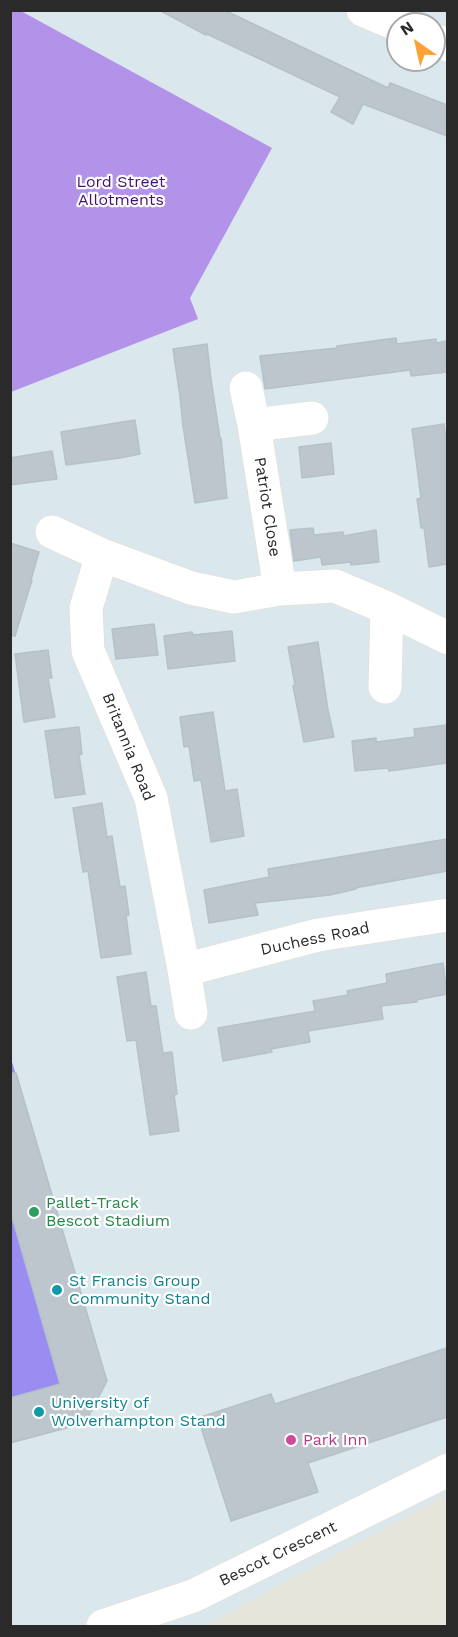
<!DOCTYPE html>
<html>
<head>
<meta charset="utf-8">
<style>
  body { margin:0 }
  #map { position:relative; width:458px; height:1637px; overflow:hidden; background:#dae8ed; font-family:"Work Sans",sans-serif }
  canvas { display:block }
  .frame { position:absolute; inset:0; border:12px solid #2a2a2a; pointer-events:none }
  .north { position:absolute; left:386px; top:12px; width:60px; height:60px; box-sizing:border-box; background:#fff; border:2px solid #aaa; border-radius:50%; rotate:326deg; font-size:16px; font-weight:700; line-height:24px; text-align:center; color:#2a2a2a }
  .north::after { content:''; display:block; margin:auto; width:21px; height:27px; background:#ffa236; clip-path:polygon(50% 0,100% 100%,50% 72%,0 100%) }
</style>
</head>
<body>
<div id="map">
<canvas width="458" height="1637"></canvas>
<div class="frame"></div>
<div class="north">N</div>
</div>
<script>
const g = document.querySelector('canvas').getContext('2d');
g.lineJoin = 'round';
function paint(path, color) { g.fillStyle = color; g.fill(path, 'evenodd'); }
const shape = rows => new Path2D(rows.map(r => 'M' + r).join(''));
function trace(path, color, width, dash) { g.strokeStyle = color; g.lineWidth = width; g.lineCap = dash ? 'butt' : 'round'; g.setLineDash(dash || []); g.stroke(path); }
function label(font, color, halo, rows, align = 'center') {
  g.font = font + ' "Work Sans",sans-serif'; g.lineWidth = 4.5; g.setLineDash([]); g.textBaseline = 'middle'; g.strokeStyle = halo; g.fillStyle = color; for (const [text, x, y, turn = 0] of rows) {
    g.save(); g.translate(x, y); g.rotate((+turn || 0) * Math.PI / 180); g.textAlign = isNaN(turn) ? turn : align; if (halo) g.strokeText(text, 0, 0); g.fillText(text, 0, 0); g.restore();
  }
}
paint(shape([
  [447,1494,447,1626,204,1626]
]), '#e5e5dc');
paint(shape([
  [19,10,272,148,190,298,198,319,11,392,10,11]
]), '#b392e9');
paint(shape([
  [10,1055,107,1381,85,1423,11,1443]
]), '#9b8cf2');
const building = shape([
  [159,10,224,10,388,88,390,83,447,105,447,136,363,104,353,124,331,112,340,97,207,34,206,35,159,10],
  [396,338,397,344,436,339,436,343,447,341,447,372,411,376,410,370,265,389,260,356,337,348,337,346,396,338],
  [207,344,211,379,220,438,221,438,227,498,195,503,183,426,180,397,173,349,207,344],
  [135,420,140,454,120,458,66,465,61,432,135,420],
  [444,424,447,448,447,564,429,567,424,528,421,528,417,499,421,498,412,429,444,424],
  [331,443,334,474,302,478,299,447,331,443],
  [52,451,57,479,10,485,10,458,52,451],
  [313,528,314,535,343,532,344,536,376,530,379,562,351,565,351,562,322,565,321,557,294,561,290,530,313,528],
  [10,543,39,552,31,580,32,580,15,636,10,635,10,543],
  [154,624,158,655,116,659,112,629,154,624],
  [232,631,235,661,168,669,164,636,192,632,193,635,232,631],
  [318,642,328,710,334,737,304,742,293,686,295,685,288,647,318,642],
  [48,650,52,678,48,678,55,717,24,722,15,654,48,650],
  [213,712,225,791,237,789,244,836,211,842,201,780,194,781,189,746,184,747,180,717,213,712],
  [447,725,447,763,389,771,388,768,355,771,352,741,376,738,376,742,415,737,414,729,447,725],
  [79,727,82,754,79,755,85,794,55,798,45,731,79,727],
  [102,803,107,837,112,836,120,887,125,886,129,915,126,915,131,954,101,958,88,871,83,872,73,808,102,803],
  [447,839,447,871,355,888,356,889,330,895,255,903,258,915,209,923,204,890,269,877,268,869,447,839],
  [443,963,447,994,416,1000,417,1002,381,1006,383,1019,308,1031,310,1042,271,1049,272,1052,223,1061,218,1028,315,1011,313,1001,348,995,347,991,387,983,386,974,443,963],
  [146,972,151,1006,156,1006,163,1053,172,1052,177,1094,174,1095,179,1131,150,1135,136,1040,127,1041,117,977,146,972],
  [10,1073,16,1073,107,1381,85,1423,10,1443,10,1398,60,1384,10,1210,10,1073],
  [447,1348,447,1417,308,1463,318,1492,231,1521,198,1418,271,1394,275,1404,447,1348]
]);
paint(building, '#bdc6cc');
trace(building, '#b4c1c9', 1.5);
const minor = shape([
  [363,10,398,25],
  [434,40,448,45],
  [246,388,254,425,280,589],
  [254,425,312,418],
  [52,532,102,555,191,588,234,597,280,589,335,586,387,608,448,638],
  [102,555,86,608,88,651,151,798,184,970,191,1013],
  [385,687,387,608],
  [184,970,318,935,448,915],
  [103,1626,193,1596,448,1470]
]);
trace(minor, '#e4dbd0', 34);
trace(minor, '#fff', 33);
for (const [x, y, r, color] of [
  [34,1212,6,"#2e9e5b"],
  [57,1290,6,"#0f9aa8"],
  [39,1412,6,"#0f9aa8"],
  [291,1440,6,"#d1479c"]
]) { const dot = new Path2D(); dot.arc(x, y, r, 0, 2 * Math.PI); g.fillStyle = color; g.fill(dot); trace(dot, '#fff', 2); }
label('16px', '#42136e', '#fff', [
  ["Lord Street",121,182],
  ["Allotments",121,200]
]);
label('16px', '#2a2a2a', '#fff', [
  ["Patriot Close",267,507,81],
  ["Britannia Road",128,747,68],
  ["Duchess Road",315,939,-12],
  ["Bescot Crescent",278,1554,-26]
]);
label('16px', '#27864d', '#fff', [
  ["Pallet-Track",46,1203],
  ["Bescot Stadium",46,1221]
], 'left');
label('16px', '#0d838f', '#fff', [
  ["St Francis Group",69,1281],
  ["Community Stand",69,1299],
  ["University of",51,1403],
  ["Wolverhampton Stand",51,1421]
], 'left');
label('16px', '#b23c85', '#fff', [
  ["Park Inn",303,1440]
], 'left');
</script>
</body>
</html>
